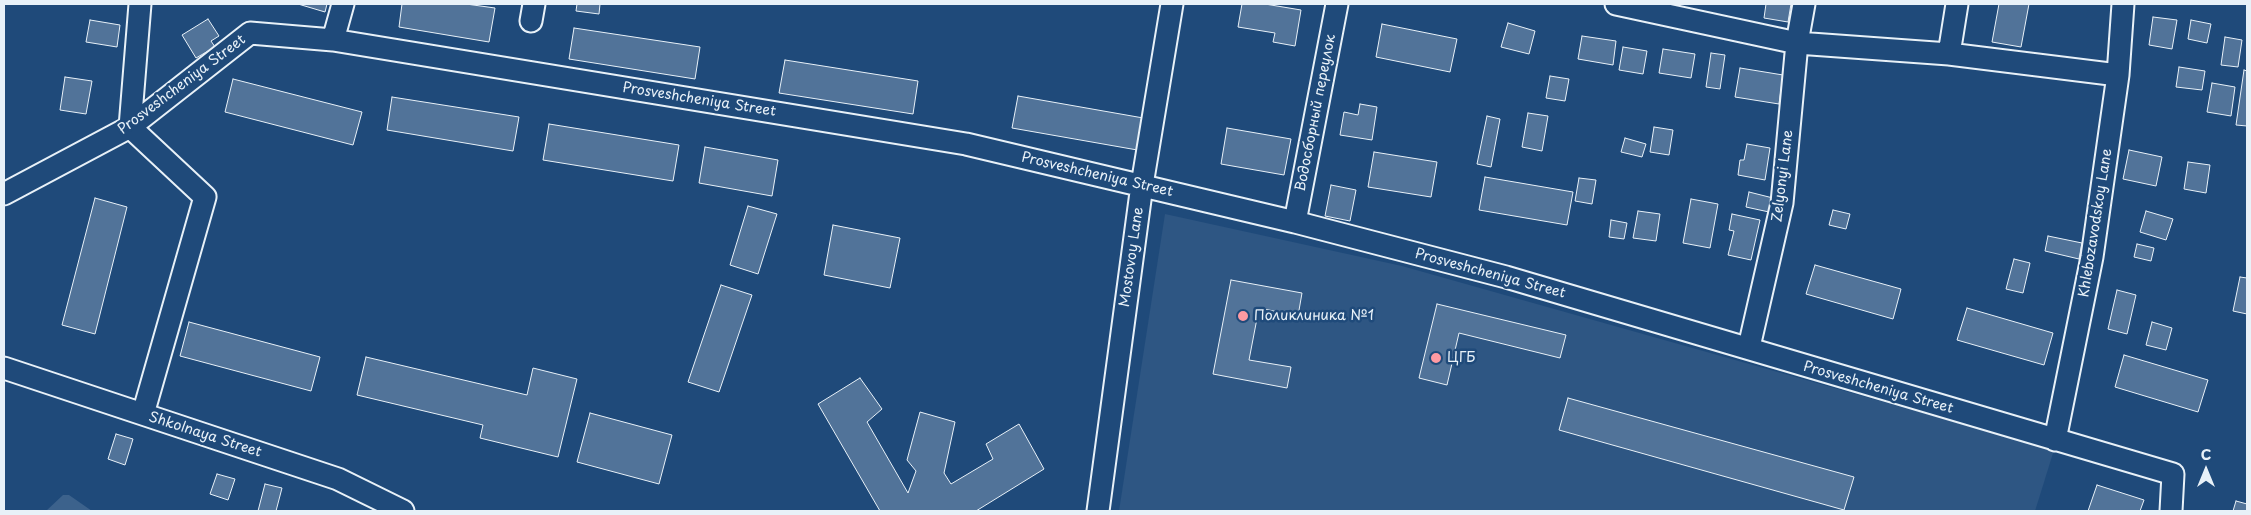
<!DOCTYPE html>
<html>
<head>
<meta charset="utf-8">
<style>
  body { margin:0 }
  #map { position:relative; width:2251px; height:515px; overflow:hidden; background:#1f4a7a; font-family:"Playpen Sans",sans-serif }
  canvas { display:block }
  .frame { position:absolute; inset:0; border:5px solid #e8f1f8; pointer-events:none }
  .north { position:absolute; left:2181px; top:445px; width:50px; height:50px; -webkit-text-stroke:4px #1f4a7a; paint-order:stroke; rotate:0deg; font-size:14px; font-weight:700; line-height:20px; text-align:center; color:#e8f1f8 }
  .north::after { content:''; display:block; margin:auto; width:18px; height:22px; background:#e8f1f8; clip-path:polygon(50% 0,100% 100%,50% 72%,0 100%) }
</style>
</head>
<body>
<div id="map">
<canvas width="2251" height="515"></canvas>
<div class="frame"></div>
<div class="north">С</div>
</div>
<script>
const g = document.querySelector('canvas').getContext('2d');
g.lineJoin = 'round';
function paint(path, color) { g.fillStyle = color; g.fill(path, 'evenodd'); }
const shape = rows => new Path2D(rows.map(r => 'M' + r).join(''));
function trace(path, color, width, dash) { g.strokeStyle = color; g.lineWidth = width; g.lineCap = dash ? 'butt' : 'round'; g.setLineDash(dash || []); g.stroke(path); }
function label(font, color, halo, rows, align = 'center') {
  g.font = font + ' "Playpen Sans",sans-serif'; g.lineWidth = 5; g.setLineDash([]); g.textBaseline = 'middle'; g.strokeStyle = halo; g.fillStyle = color; for (const [text, x, y, turn = 0] of rows) {
    g.save(); g.translate(x, y); g.rotate((+turn || 0) * Math.PI / 180); g.textAlign = isNaN(turn) ? turn : align; if (halo) g.strokeText(text, 0, 0); g.fillText(text, 0, 0); g.restore();
  }
}
paint(shape([
  [1165,214,1402,266,2054,450,2035,511,1119,511]
]), '#2e5683');
paint(shape([
  [63,495,69,495,92,511,46,511]
]), '#3c628c');
const building = shape([
  [298,4,327,4,325,12,298,4],
  [402,4,466,4,495,8,489,42,399,27,402,4],
  [577,4,600,4,599,14,576,11,577,4],
  [1242,4,1265,4,1301,10,1295,46,1273,42,1275,33,1238,27,1242,4],
  [1766,4,1791,4,1788,22,1764,18,1766,4],
  [1999,4,2029,4,2021,47,1992,42,1999,4],
  [2153,17,2177,20,2172,49,2149,45,2153,17],
  [208,19,219,36,211,41,215,47,196,58,182,35,208,19],
  [90,20,120,25,117,47,86,42,90,20],
  [2191,20,2211,24,2207,43,2188,39,2191,20],
  [1508,23,1535,31,1529,54,1501,47,1508,23],
  [1382,24,1457,39,1450,72,1376,57,1382,24],
  [574,28,700,47,695,79,569,59,574,28],
  [1582,36,1616,41,1613,65,1578,59,1582,36],
  [2225,37,2242,40,2238,67,2221,65,2225,37],
  [1623,47,1647,51,1643,74,1619,70,1623,47],
  [1663,49,1695,54,1691,78,1659,73,1663,49],
  [1711,53,1725,55,1720,89,1706,87,1711,53],
  [785,60,918,81,913,114,779,93,785,60],
  [2179,67,2205,71,2202,90,2176,87,2179,67],
  [1740,68,1783,75,1779,104,1735,97,1740,68],
  [2244,70,2247,71,2247,126,2236,125,2244,70],
  [1550,76,1569,79,1565,101,1546,98,1550,76],
  [65,77,92,81,86,114,60,110,65,77],
  [233,79,362,112,353,145,225,112,233,79],
  [2212,83,2235,87,2231,116,2207,112,2212,83],
  [1018,96,1149,119,1143,151,1012,128,1018,96],
  [392,97,519,117,513,151,387,130,392,97],
  [1360,104,1377,107,1372,140,1340,135,1344,112,1358,115,1360,104],
  [1528,113,1548,116,1542,151,1522,147,1528,113],
  [1487,116,1500,119,1491,167,1477,164,1487,116],
  [549,124,679,145,673,181,543,160,549,124],
  [1654,127,1673,130,1669,155,1650,152,1654,127],
  [1227,128,1291,139,1284,175,1221,164,1227,128],
  [1625,138,1646,144,1642,157,1621,152,1625,138],
  [1747,144,1770,148,1765,180,1738,175,1740,160,1744,160,1747,144],
  [705,147,778,160,772,196,699,183,705,147],
  [2129,150,2162,157,2156,186,2123,179,2129,150],
  [1374,152,1437,162,1431,197,1368,187,1374,152],
  [2188,162,2210,165,2206,193,2184,189,2188,162],
  [1485,177,1573,192,1567,225,1479,210,1485,177],
  [1579,178,1596,180,1592,204,1575,201,1579,178],
  [1331,185,1356,190,1350,221,1325,216,1331,185],
  [1749,192,1773,198,1769,212,1746,207,1749,192],
  [95,198,127,207,95,334,62,325,95,198],
  [1691,199,1718,204,1710,248,1683,243,1691,199],
  [748,206,777,214,758,274,730,265,748,206],
  [1833,210,1850,214,1846,229,1829,225,1833,210],
  [1638,211,1660,214,1656,241,1633,238,1638,211],
  [2146,211,2173,219,2166,240,2140,232,2146,211],
  [1732,214,1760,220,1751,260,1728,255,1734,231,1729,230,1732,214],
  [1611,220,1627,223,1624,239,1609,237,1611,220],
  [833,225,900,238,890,288,824,275,833,225],
  [2048,236,2082,243,2079,259,2045,251,2048,236],
  [2137,244,2154,248,2151,261,2134,257,2137,244],
  [2014,259,2030,263,2023,293,2006,289,2014,259],
  [1815,265,1901,289,1893,319,1806,294,1815,265],
  [2240,277,2247,278,2247,314,2233,311,2240,277],
  [1231,280,1302,293,1298,316,1259,308,1249,360,1291,367,1287,388,1213,374,1231,280],
  [721,285,752,295,719,392,688,382,721,285],
  [2117,290,2136,295,2127,334,2108,329,2117,290],
  [1437,304,1566,335,1560,358,1459,333,1447,385,1419,378,1437,304],
  [1967,308,2053,333,2044,365,1957,340,1967,308],
  [189,322,320,357,311,391,180,356,189,322],
  [2152,322,2172,328,2166,350,2146,345,2152,322],
  [2124,355,2208,380,2198,412,2115,387,2124,355],
  [366,357,527,395,533,368,577,379,558,457,480,438,483,425,357,395,366,357],
  [860,378,882,409,867,422,908,493,916,471,907,460,920,412,955,422,944,473,951,484,993,459,986,444,1019,424,1044,469,976,511,880,511,818,404,860,378],
  [1568,398,1854,477,1844,510,1559,430,1568,398],
  [590,413,672,435,659,484,577,462,590,413],
  [116,434,133,439,125,465,108,459,116,434],
  [217,474,235,479,228,500,210,494,217,474],
  [265,484,282,488,276,511,258,511,265,484],
  [2097,485,2144,500,2140,511,2088,511,2097,485],
  [2236,501,2247,504,2247,511,2233,511,2236,501]
]);
paint(building, '#517399');
trace(building, '#e8f1f8', 1);
const minor = shape([
  [140,4,130,127,205,197,143,414],
  [1616,4,1797,43,1949,54,2118,75],
  [531,21,534,4],
  [333,40,343,4],
  [1949,54,1957,4],
  [4,194,130,127,250,33,333,40,966,144,1295,222,1506,277,2173,474,2171,511],
  [1295,222,1337,4],
  [1749,347,1782,203,1797,43,1804,4],
  [4,368,338,479,403,511],
  [2055,440,2092,257,2118,75,2123,4],
  [1098,511,1142,185,1172,4]
]);
trace(minor, '#e8f1f8', 25);
trace(minor, '#1f4a7a', 21);
for (const [x, y, r, color] of [
  [1243,316,6,"#ff9aa2"],
  [1436,358,6,"#ff9aa2"]
]) { const dot = new Path2D(); dot.arc(x, y, r, 0, 2 * Math.PI); g.fillStyle = color; g.fill(dot); trace(dot, '#1f4a7a', 2); }
label('14px', '#e8f1f8', '#1f4a7a', [
  ["Prosveshcheniya Street",182,85,-37],
  ["Prosveshcheniya Street",699,100,9],
  ["Водосборный переулок",1316,113,-79],
  ["Prosveshcheniya Street",1097,175,13],
  ["Zelyonyi Lane",1783,176,-83],
  ["Khlebozavodskoy Lane",2096,223,-81],
  ["Mostovoy Lane",1132,257,-82],
  ["Prosveshcheniya Street",1490,274,15],
  ["Prosveshcheniya Street",1878,388,16],
  ["Shkolnaya Street",205,435,18]
]);
label('14px', '#e8f1f8', '#1f4a7a', [
  ["Поликлиника №1",1254,316],
  ["ЦГБ",1447,358]
], 'left');
</script>
</body>
</html>
